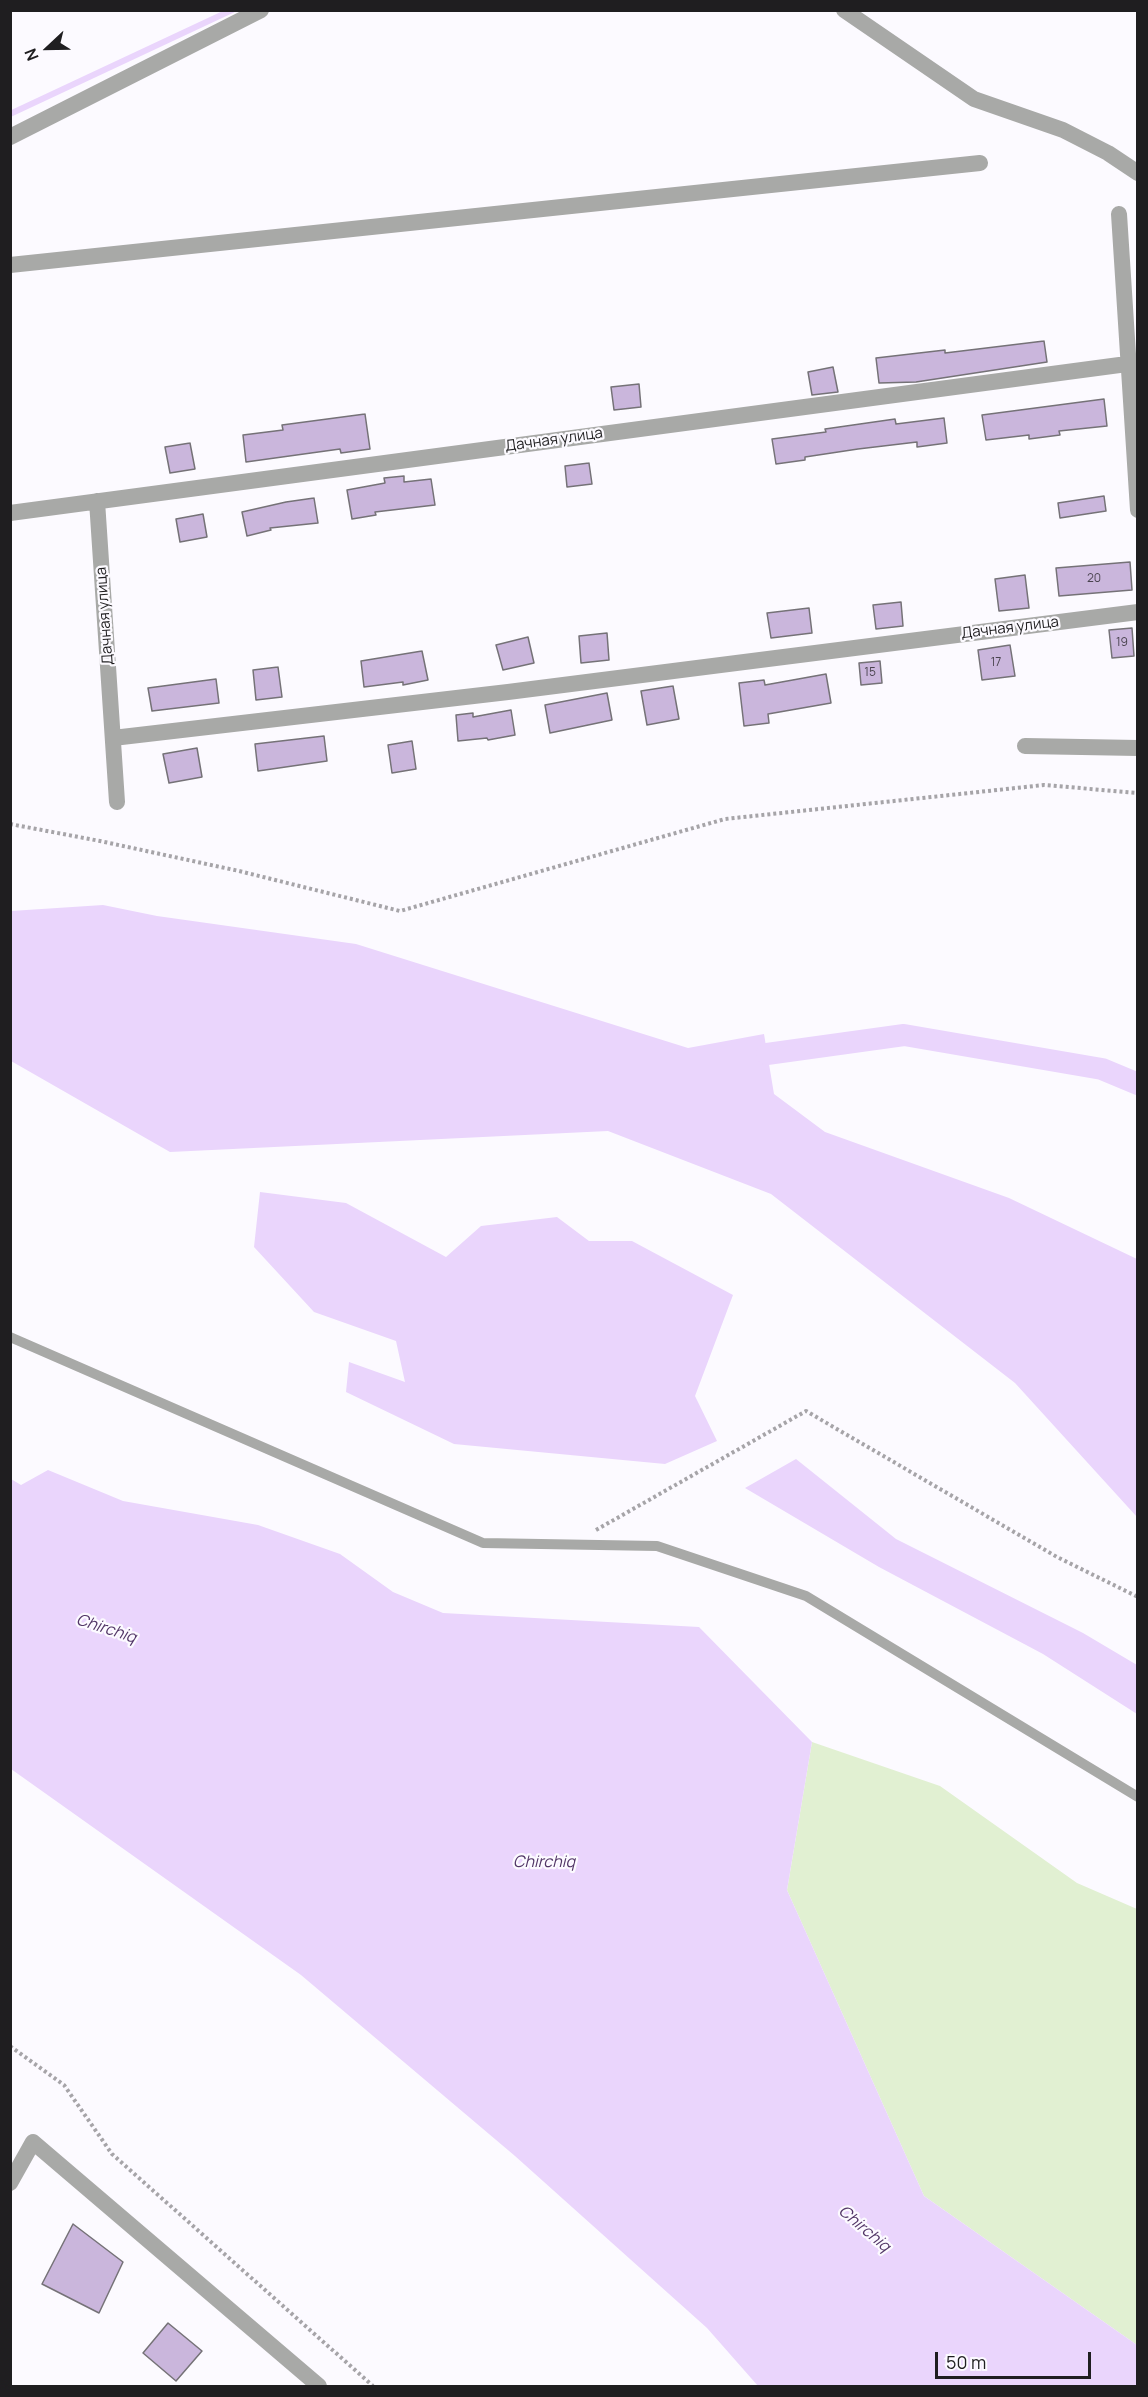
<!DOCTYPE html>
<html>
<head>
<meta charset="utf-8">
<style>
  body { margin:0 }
  #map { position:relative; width:1148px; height:2397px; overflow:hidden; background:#fcfaff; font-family:Manrope,sans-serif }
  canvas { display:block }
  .frame { position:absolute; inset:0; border:12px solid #1f1e20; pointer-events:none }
  .north { position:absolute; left:18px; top:18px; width:60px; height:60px; -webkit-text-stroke:4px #fcfaff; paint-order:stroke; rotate:248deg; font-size:16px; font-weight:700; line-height:24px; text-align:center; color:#1f1e20 }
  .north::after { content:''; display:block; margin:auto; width:21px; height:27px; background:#1f1e20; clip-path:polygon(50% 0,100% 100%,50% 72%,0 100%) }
  .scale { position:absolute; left:935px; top:2352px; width:156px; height:27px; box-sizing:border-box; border:3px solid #1f1e20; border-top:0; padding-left:8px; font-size:18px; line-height:21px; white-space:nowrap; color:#1f1e20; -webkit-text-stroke:4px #fcfaff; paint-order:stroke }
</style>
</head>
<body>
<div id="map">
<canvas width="1148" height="2397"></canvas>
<div class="frame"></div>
<div class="north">N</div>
<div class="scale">50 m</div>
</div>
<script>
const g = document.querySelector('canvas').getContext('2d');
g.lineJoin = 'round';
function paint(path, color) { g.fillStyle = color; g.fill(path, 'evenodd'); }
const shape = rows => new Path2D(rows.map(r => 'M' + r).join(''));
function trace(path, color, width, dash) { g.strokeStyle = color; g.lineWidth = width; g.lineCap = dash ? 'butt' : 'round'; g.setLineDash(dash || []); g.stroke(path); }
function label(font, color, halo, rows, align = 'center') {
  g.font = font + ' Manrope,sans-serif'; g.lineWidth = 4.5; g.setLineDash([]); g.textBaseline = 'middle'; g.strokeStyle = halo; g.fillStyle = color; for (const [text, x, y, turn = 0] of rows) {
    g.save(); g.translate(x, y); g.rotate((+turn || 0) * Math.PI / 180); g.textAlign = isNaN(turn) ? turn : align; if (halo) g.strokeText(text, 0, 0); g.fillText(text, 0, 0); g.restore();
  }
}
paint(shape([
  [812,1742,940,1786,1077,1883,1137,1909,1137,2345,924,2196,787,1890]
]), '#e1f0d2');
paint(shape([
  [103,905,157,916,356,944,688,1048,764,1034,774,1094,825,1132,1009,1198,1137,1259,1137,1517,1015,1383,771,1194,608,1131,170,1152,11,1061,11,911],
  [260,1192,346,1203,446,1257,481,1226,557,1217,589,1241,632,1241,733,1295,695,1396,717,1441,665,1464,454,1444,346,1392,349,1362,405,1382,396,1341,314,1312,254,1247],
  [796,1459,896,1539,1083,1633,1137,1665,1137,1714,1043,1654,879,1567,745,1488],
  [48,1470,123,1501,258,1525,340,1554,393,1592,443,1613,699,1627,812,1742,787,1890,924,2196,1137,2345,1137,2386,758,2386,707,2328,515,2156,301,1975,11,1769,11,1479,21,1485]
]), '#ead5fc');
trace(shape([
  [10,114,232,10]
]), '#ead5fc', 6);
trace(shape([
  [767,1054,904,1035,1102,1069,1138,1084]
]), '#ead5fc', 22);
const building = shape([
  [1044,341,1047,362,916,382,879,383,876,358,945,350,945,353,1044,341],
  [833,367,838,392,812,395,808,372,833,367],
  [639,384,641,407,614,410,611,387,639,384],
  [1104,399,1107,426,1059,431,1060,435,1029,439,1029,435,986,440,982,415,1104,399],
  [365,414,370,449,341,453,340,449,246,462,243,435,283,430,282,425,365,414],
  [944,418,947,443,917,447,917,442,858,449,805,457,805,460,776,464,772,439,826,432,825,429,895,419,896,424,944,418],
  [190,443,195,469,170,473,165,447,190,443],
  [589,463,592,484,567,487,565,466,589,463],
  [404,476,404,482,431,479,435,505,375,512,376,515,352,519,347,490,385,483,384,478,404,476],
  [1104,496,1106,511,1060,518,1058,503,1104,496],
  [314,498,318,523,270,528,271,530,247,536,242,512,286,502,314,498],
  [203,514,207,537,180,542,176,519,203,514],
  [1130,562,1132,590,1059,596,1056,568,1130,562],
  [1025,575,1029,608,999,611,995,579,1025,575],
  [901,602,903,626,876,629,873,605,901,602],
  [809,608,812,633,771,638,767,613,809,608],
  [1132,628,1134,656,1112,658,1109,630,1132,628],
  [607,633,609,660,581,663,579,636,607,633],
  [528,637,534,663,503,670,496,645,528,637],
  [1010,645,1015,676,982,680,978,650,1010,645],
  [422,651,428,680,403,685,403,682,364,687,361,661,422,651],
  [880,661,882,683,861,685,859,663,880,661],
  [278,667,282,697,256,700,253,670,278,667],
  [826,674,831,703,768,714,769,723,744,726,739,683,764,680,765,685,826,674],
  [216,679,219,703,152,711,148,688,216,679],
  [673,686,679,719,647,725,641,691,673,686],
  [607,693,612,720,550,733,545,705,607,693],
  [511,710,515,735,488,740,487,738,458,741,456,715,473,713,473,717,511,710],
  [324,736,327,761,258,771,255,744,324,736],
  [412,741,416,769,392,773,388,745,412,741],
  [197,748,202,777,169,783,163,754,197,748],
  [73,2224,123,2262,99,2313,42,2284,73,2224],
  [168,2323,202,2351,176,2381,143,2353,168,2323]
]);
paint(building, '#cab6dc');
trace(building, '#757277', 1.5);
trace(shape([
  [10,824,100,841,239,871,400,911,725,819,1044,785,1138,793],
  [596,1530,806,1411,1057,1557,1138,1597],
  [10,2046,64,2085,112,2154,373,2386]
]), '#a6a4a8', 4, [3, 3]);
trace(shape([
  [10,1337,483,1543,657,1546,806,1596,1138,1797]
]), '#a8a9a7', 10);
trace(shape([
  [844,10,974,99,1063,130,1108,153,1138,173],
  [10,137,261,10],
  [1119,214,1138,510],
  [10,265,980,163],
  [97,501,117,802],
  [10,513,1127,364],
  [113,738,508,692,1138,612],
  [1025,746,1138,748],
  [10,2183,33,2142,319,2386]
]), '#a8a9a7', 16);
label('12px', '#4a444f', null, [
  ["20",1094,579],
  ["19",1122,643],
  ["17",996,663],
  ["15",870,673]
]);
label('15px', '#1f1e20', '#fcfaff', [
  ["Дачная улица",554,440,-8],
  ["Дачная улица",105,616,-94],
  ["Дачная улица",1010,628,-7]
]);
label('italic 16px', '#523667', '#fcfaff', [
  ["Chirchiq",106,1629,18],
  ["Chirchiq",544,1863],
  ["Chirchiq",864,2229,40]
]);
</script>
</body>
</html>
